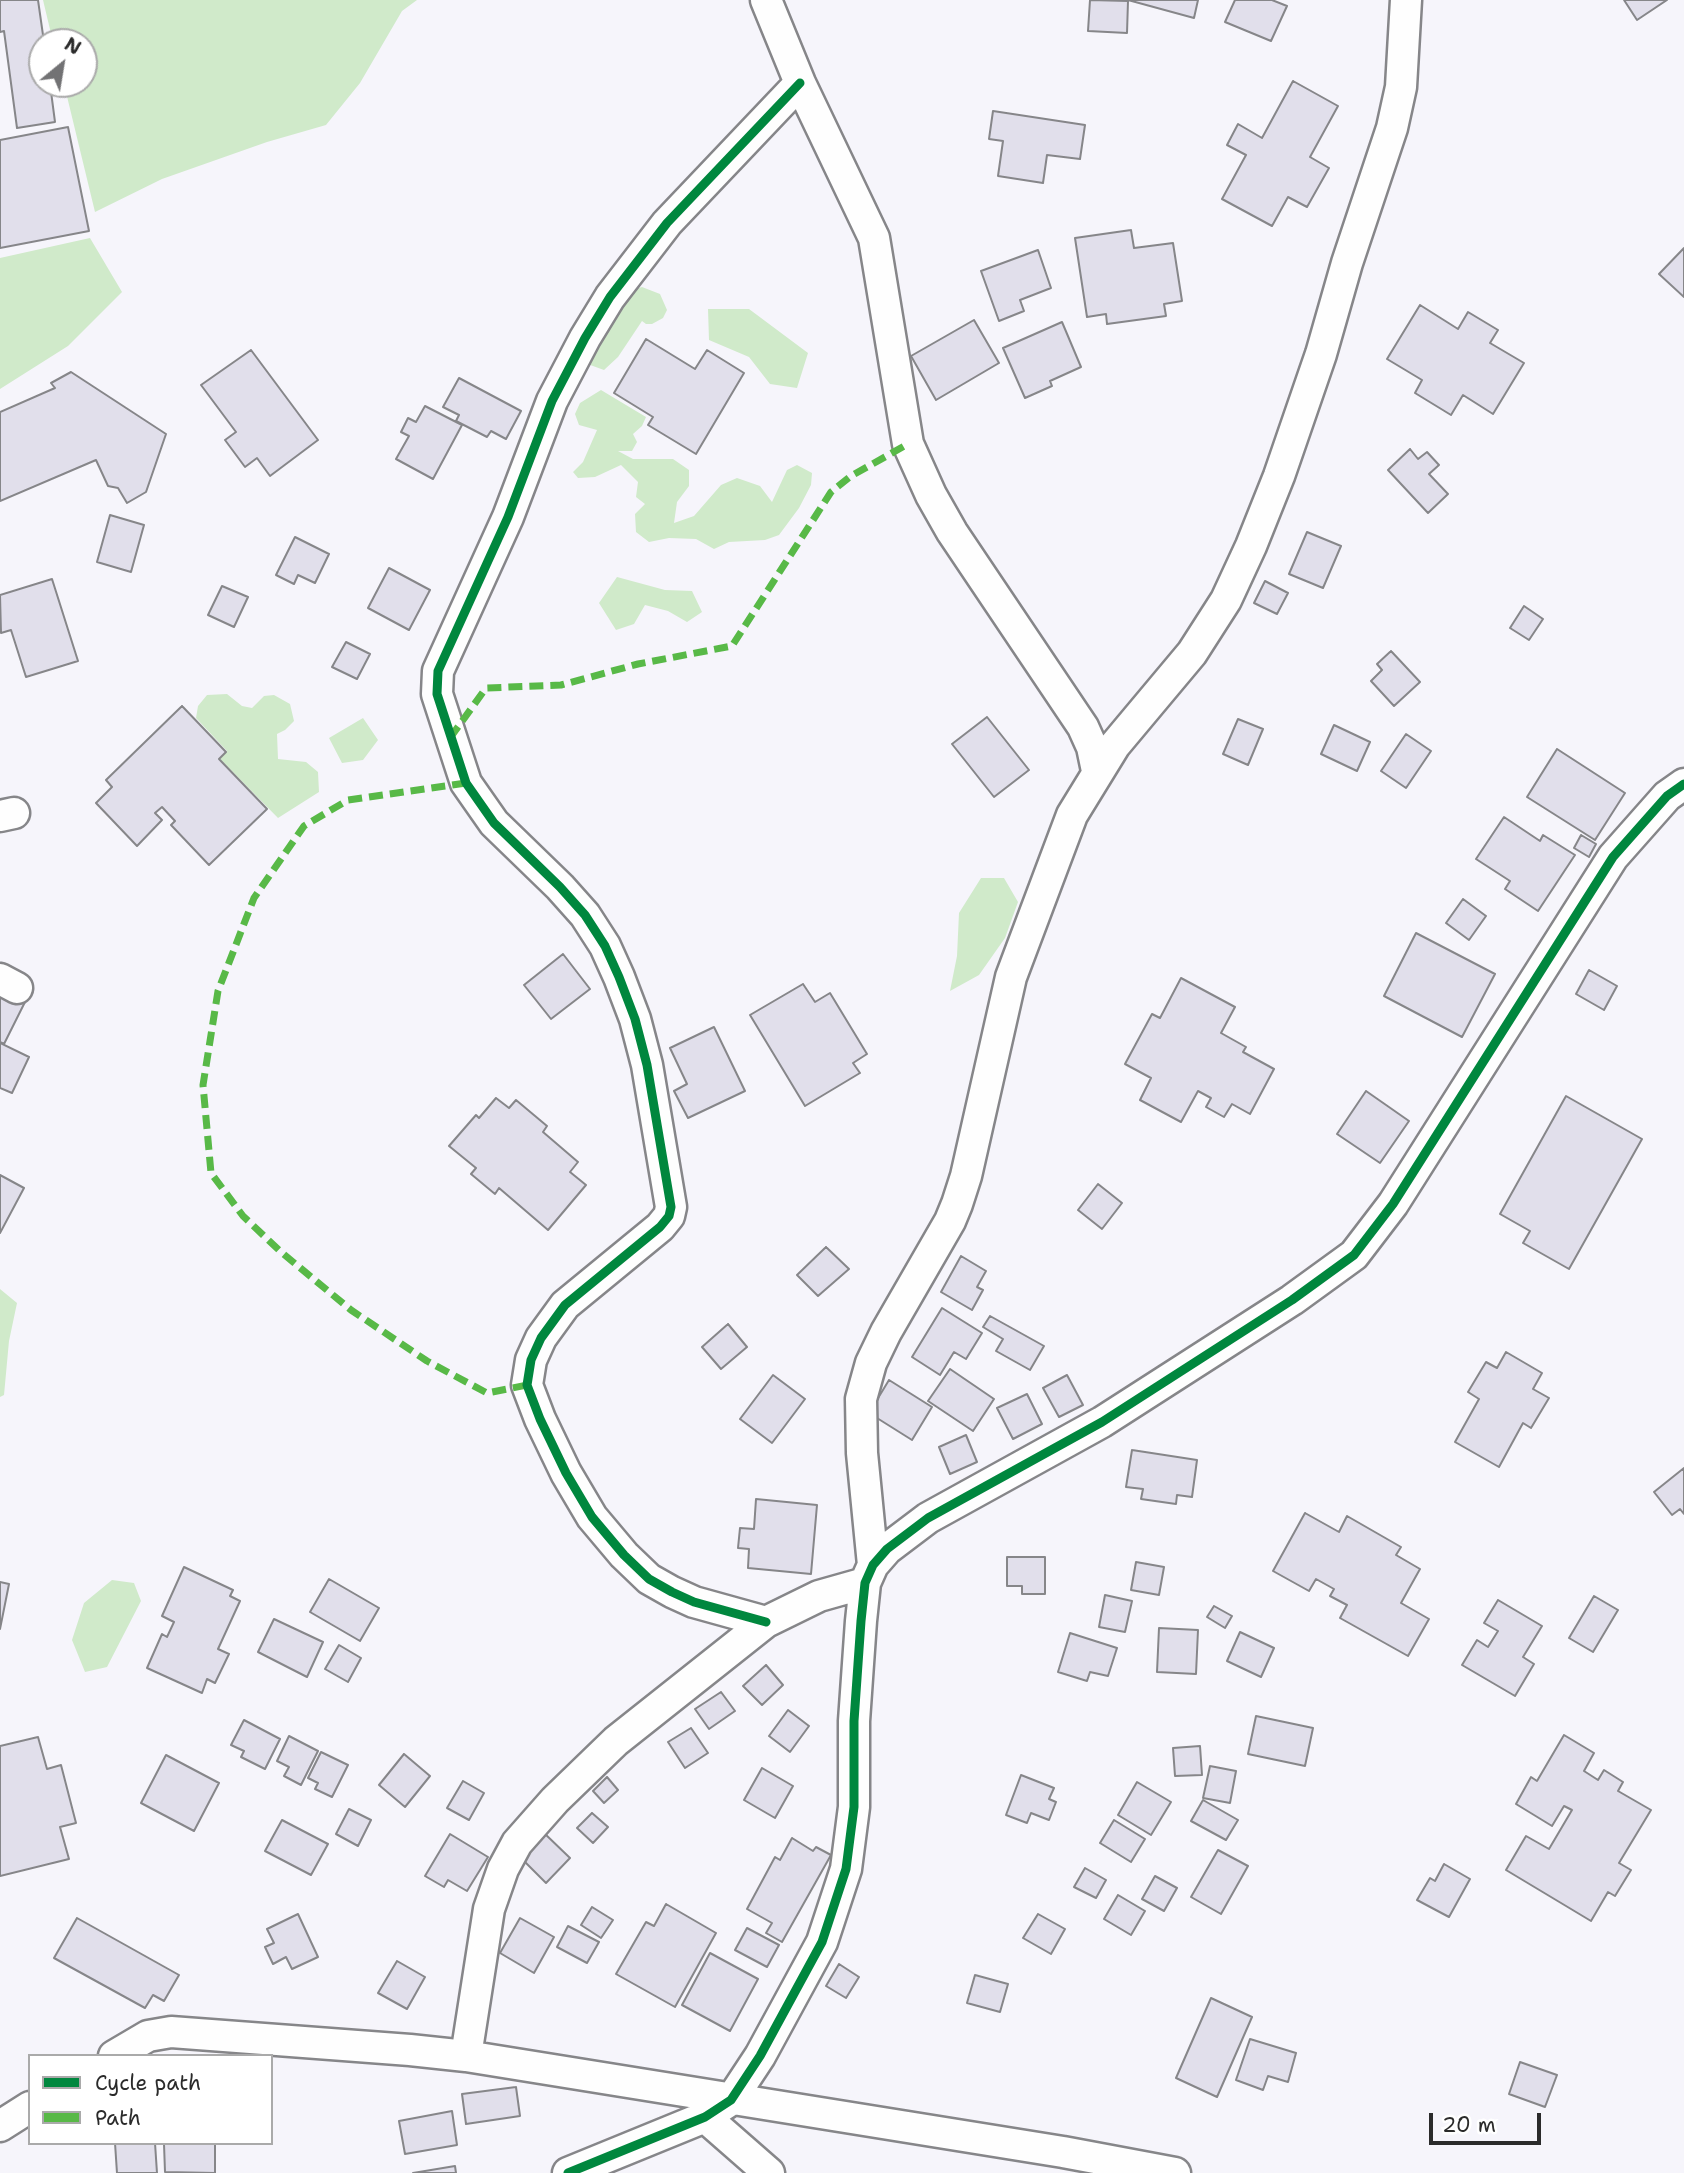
<!DOCTYPE html>
<html>
<head>
<meta charset="utf-8">
<style>
  body { margin:0 }
  #map { position:relative; width:1684px; height:2173px; overflow:hidden; background:#f6f5fb; font-family:"Shantell Sans",sans-serif }
  canvas { display:block }
  .legend { position:absolute; left:28px; top:2054px; width:245px; height:91px; box-sizing:border-box; background:#fff; border:2px solid #aaa; margin:0; padding:9px 12px; list-style:none; font-size:21px; color:#2b2b2b }
  .legend li { display:flex; align-items:center; gap:14px; height:35px }
  .legend b { width:35px; border:2px solid #aaa }
  .north { position:absolute; left:28px; top:28px; width:70px; height:70px; box-sizing:border-box; background:#fff; border:2px solid #aaa; border-radius:50%; rotate:30deg; font-size:19px; font-weight:700; line-height:28px; text-align:center; color:#2b2b2b }
  .north::after { content:''; display:block; margin:auto; width:24px; height:32px; background:#727274; clip-path:polygon(50% 0,100% 100%,50% 72%,0 100%) }
  .scale { position:absolute; left:1429px; top:2113px; width:112px; height:32px; box-sizing:border-box; border:4px solid #2b2b2b; border-top:0; padding-left:9px; font-size:21px; line-height:24px; white-space:nowrap; color:#2b2b2b; -webkit-text-stroke:5px #fff; paint-order:stroke }
</style>
</head>
<body>
<div id="map">
<canvas width="1684" height="2173"></canvas>
<ul class="legend">
<li><b style="height:9px;background:#00873e"></b>Cycle path</li>
<li><b style="height:9px;background:#58b947"></b>Path</li>
</ul>
<div class="north">N</div>
<div class="scale">20 m</div>
</div>
<script>
const g = document.querySelector('canvas').getContext('2d');
g.lineJoin = 'round';
function paint(path, color) { g.fillStyle = color; g.fill(path, 'evenodd'); }
const shape = rows => new Path2D(rows.map(r => 'M' + r).join(''));
function trace(path, color, width, dash) { g.strokeStyle = color; g.lineWidth = width; g.lineCap = dash ? 'butt' : 'round'; g.setLineDash(dash || []); g.stroke(path); }
paint(shape([
  [43,0,417,0,402,11,360,83,326,125,267,142,162,179,95,212,64,84,84,84,84,42,53,42],
  [90,238,122,292,68,346,0,389,0,258],
  [642,287,660,294,667,310,663,318,652,324,646,324,642,321,618,357,604,370,582,362,632,290],
  [708,309,749,309,808,353,797,388,770,384,749,357,709,340],
  [601,390,646,417,642,426,633,434,637,442,632,451,618,451,633,459,673,459,689,470,689,486,677,502,674,523,694,516,721,485,737,478,760,486,772,502,787,470,797,465,812,473,811,485,799,508,779,535,765,540,729,542,714,549,696,539,669,538,649,542,636,532,635,514,645,504,636,497,638,482,621,465,595,477,578,478,573,472,583,462,597,430,579,425,575,414,580,403],
  [617,577,665,590,692,591,702,612,687,622,668,611,645,605,634,624,616,630,599,603],
  [227,694,242,706,252,708,264,696,274,695,290,704,294,721,285,730,277,734,278,759,306,762,318,772,319,792,278,818,220,759,227,751,196,718,198,706,207,695],
  [363,718,378,740,363,760,342,763,329,738],
  [981,878,1004,878,1018,902,1005,938,979,975,950,991,957,956,959,913],
  [0,1289,17,1303,9,1341,4,1395,0,1397],
  [112,1580,134,1583,141,1601,107,1667,85,1672,72,1640,84,1603]
]), '#d0eaca');
const building = shape([
  [0,0,38,0,44,42,42,42,42,84,50,84,55,122,17,128,4,31,0,32,0,0],
  [1090,0,1128,1,1127,33,1088,31,1090,0],
  [1128,0,1198,0,1194,18,1128,0],
  [1235,0,1272,0,1287,6,1271,41,1225,22,1235,0],
  [1624,0,1667,0,1637,20,1624,0],
  [1293,81,1338,106,1310,157,1329,168,1307,207,1288,197,1272,226,1222,199,1246,155,1227,145,1238,124,1262,138,1293,81],
  [993,111,1085,125,1080,159,1047,155,1043,183,998,176,1003,141,989,139,993,111],
  [68,127,89,231,0,248,0,140,68,127],
  [1131,230,1134,248,1173,243,1182,301,1164,304,1166,316,1107,324,1106,314,1087,317,1075,238,1131,230],
  [1684,248,1684,297,1659,274,1684,248],
  [1038,250,1051,288,1020,300,1024,311,999,321,981,271,1038,250],
  [1420,305,1458,329,1468,312,1498,330,1490,343,1524,363,1493,414,1463,395,1451,415,1415,393,1422,380,1387,359,1420,305],
  [974,320,999,363,936,400,911,356,974,320],
  [1062,322,1081,367,1050,381,1052,386,1025,398,1003,348,1062,322],
  [646,339,695,369,707,350,744,373,696,454,648,425,653,417,614,393,646,339],
  [251,350,318,440,270,476,257,458,245,467,225,440,236,432,201,385,251,350],
  [71,372,166,434,146,492,127,503,118,488,108,486,96,460,0,501,0,412,55,388,51,383,71,372],
  [459,378,521,411,506,439,491,431,487,437,456,421,459,415,443,407,459,378],
  [425,406,462,425,433,479,396,459,409,436,401,432,408,418,416,422,425,406],
  [1410,449,1418,459,1427,452,1439,465,1429,474,1448,494,1428,513,1388,470,1410,449],
  [110,515,144,525,131,572,97,562,110,515],
  [1307,532,1341,546,1323,588,1289,574,1307,532],
  [295,537,329,554,315,583,298,575,294,584,276,575,295,537],
  [389,568,430,590,409,630,368,608,389,568],
  [52,579,78,661,26,677,11,630,1,633,0,595,52,579],
  [1265,581,1288,593,1277,614,1254,603,1265,581],
  [222,586,248,597,234,627,208,615,222,586],
  [1524,606,1543,619,1529,640,1510,628,1524,606],
  [346,642,370,654,357,679,332,667,346,642],
  [1391,651,1420,682,1394,706,1371,681,1382,670,1377,664,1391,651],
  [182,706,226,752,219,759,267,809,209,865,171,825,175,821,162,807,155,813,162,820,137,846,96,803,112,787,106,780,182,706],
  [987,717,1029,770,994,797,952,744,987,717],
  [1238,719,1263,729,1248,765,1223,754,1238,719],
  [1334,725,1370,742,1357,771,1321,754,1334,725],
  [1406,734,1431,751,1406,788,1381,771,1406,734],
  [1557,749,1625,793,1595,840,1527,797,1557,749],
  [1504,817,1540,841,1543,835,1575,855,1538,911,1505,889,1510,881,1476,859,1504,817],
  [1581,835,1596,844,1589,857,1574,848,1581,835],
  [1463,899,1486,916,1469,940,1446,923,1463,899],
  [1416,933,1495,974,1462,1037,1384,996,1416,933],
  [563,954,590,989,551,1019,524,985,563,954],
  [1589,970,1617,986,1604,1010,1576,994,1589,970],
  [1181,978,1235,1007,1221,1033,1246,1047,1243,1052,1274,1069,1250,1114,1232,1104,1224,1117,1206,1107,1211,1098,1198,1091,1181,1122,1140,1100,1151,1078,1125,1064,1152,1014,1160,1018,1181,978],
  [0,984,27,998,4,1044,0,1042,0,984],
  [803,984,815,1002,830,993,867,1054,853,1063,860,1073,805,1106,750,1015,803,984],
  [714,1027,745,1091,688,1118,674,1091,687,1084,670,1048,714,1027],
  [0,1043,29,1057,12,1093,0,1088,0,1043],
  [1366,1091,1409,1121,1380,1163,1337,1134,1366,1091],
  [1566,1096,1642,1139,1569,1269,1523,1243,1530,1231,1500,1214,1566,1096],
  [496,1098,509,1108,516,1100,547,1126,543,1132,578,1162,570,1172,586,1185,548,1230,499,1188,495,1194,471,1174,476,1168,449,1146,476,1115,479,1118,496,1098],
  [0,1175,24,1188,0,1233,0,1175],
  [1098,1184,1122,1203,1102,1229,1078,1210,1098,1184],
  [826,1247,849,1269,818,1296,797,1275,826,1247],
  [961,1256,986,1271,977,1287,983,1290,972,1310,941,1292,961,1256],
  [942,1308,982,1333,966,1359,954,1352,940,1375,912,1357,942,1308],
  [990,1316,1044,1346,1030,1370,996,1351,1003,1339,983,1327,990,1316],
  [728,1324,747,1347,721,1369,702,1347,728,1324],
  [1506,1352,1542,1373,1533,1389,1549,1398,1531,1428,1523,1423,1499,1467,1455,1442,1479,1399,1468,1392,1486,1362,1497,1368,1506,1352],
  [950,1369,994,1399,973,1431,928,1401,950,1369],
  [773,1375,805,1399,772,1443,740,1419,773,1375],
  [1067,1375,1083,1405,1059,1417,1043,1388,1067,1375],
  [889,1380,932,1407,912,1440,869,1413,889,1380],
  [1027,1394,1042,1424,1013,1439,997,1408,1027,1394],
  [966,1435,977,1462,950,1474,939,1447,966,1435],
  [1132,1450,1197,1460,1192,1497,1177,1495,1176,1504,1141,1499,1143,1489,1126,1487,1132,1450],
  [1684,1468,1684,1514,1680,1509,1672,1515,1654,1492,1684,1468],
  [756,1499,817,1505,811,1574,748,1568,749,1549,738,1548,740,1528,754,1529,756,1499],
  [1305,1513,1339,1532,1347,1516,1401,1547,1396,1555,1420,1569,1401,1603,1429,1619,1408,1656,1340,1618,1347,1605,1330,1596,1334,1589,1316,1579,1309,1591,1273,1571,1305,1513],
  [1007,1557,1045,1557,1045,1594,1022,1594,1022,1586,1007,1586,1007,1557],
  [1136,1562,1164,1567,1159,1595,1131,1590,1136,1562],
  [184,1567,233,1590,230,1596,240,1601,218,1649,229,1654,215,1683,207,1679,202,1693,147,1668,162,1634,167,1637,174,1622,162,1616,184,1567],
  [329,1579,379,1608,360,1641,310,1612,329,1579],
  [0,1582,9,1584,0,1629,0,1582],
  [1105,1595,1132,1601,1125,1632,1099,1627,1105,1595],
  [1594,1596,1618,1610,1593,1652,1569,1638,1594,1596],
  [1498,1600,1542,1626,1523,1657,1534,1664,1515,1696,1462,1665,1477,1640,1488,1647,1498,1631,1484,1623,1498,1600],
  [1214,1606,1232,1616,1225,1628,1207,1617,1214,1606],
  [274,1619,323,1642,307,1677,258,1652,274,1619],
  [1159,1628,1198,1630,1196,1674,1157,1672,1159,1628],
  [1240,1632,1274,1648,1261,1677,1227,1661,1240,1632],
  [1070,1633,1117,1648,1108,1676,1090,1672,1087,1681,1058,1672,1070,1633],
  [339,1645,361,1658,348,1682,325,1669,339,1645],
  [766,1665,783,1685,762,1705,743,1686,766,1665],
  [721,1692,735,1711,709,1729,695,1709,721,1692],
  [788,1710,809,1726,790,1752,769,1736,788,1710],
  [1256,1716,1313,1728,1305,1766,1248,1754,1256,1716],
  [244,1720,280,1739,265,1769,241,1757,244,1751,231,1745,244,1720],
  [691,1728,708,1753,685,1768,668,1742,691,1728],
  [1564,1735,1594,1753,1584,1771,1598,1780,1604,1770,1623,1782,1618,1791,1651,1810,1619,1863,1631,1870,1615,1896,1608,1892,1591,1921,1506,1870,1526,1836,1549,1849,1572,1810,1564,1806,1552,1826,1516,1804,1531,1777,1537,1781,1564,1735],
  [289,1736,318,1751,301,1785,284,1776,289,1767,277,1761,289,1736],
  [38,1737,47,1769,61,1765,76,1823,60,1827,69,1859,0,1876,0,1746,38,1737],
  [1200,1746,1202,1775,1175,1776,1173,1748,1200,1746],
  [321,1752,348,1765,332,1797,315,1789,318,1783,308,1778,321,1752],
  [404,1754,430,1776,405,1807,379,1785,404,1754],
  [166,1755,219,1783,194,1831,141,1803,166,1755],
  [1210,1766,1236,1771,1230,1803,1203,1798,1210,1766],
  [762,1768,793,1786,775,1818,744,1800,762,1768],
  [1021,1775,1054,1788,1049,1799,1056,1802,1049,1820,1031,1813,1027,1823,1006,1815,1021,1775],
  [607,1777,618,1790,604,1803,593,1791,607,1777],
  [463,1781,484,1793,469,1820,447,1808,463,1781],
  [1137,1782,1171,1802,1151,1835,1118,1815,1137,1782],
  [1203,1800,1238,1820,1226,1840,1191,1821,1203,1800],
  [349,1809,371,1820,358,1846,336,1834,349,1809],
  [592,1813,608,1827,593,1843,577,1828,592,1813],
  [282,1820,328,1844,311,1875,265,1851,282,1820],
  [1114,1820,1145,1839,1131,1862,1100,1843,1114,1820],
  [543,1832,570,1858,546,1883,519,1856,543,1832],
  [450,1834,488,1857,467,1891,448,1880,444,1887,425,1876,450,1834],
  [792,1838,813,1851,816,1847,831,1855,782,1942,766,1933,772,1923,747,1909,775,1857,780,1860,792,1838],
  [1218,1850,1248,1866,1221,1914,1191,1897,1218,1850],
  [1444,1864,1470,1879,1449,1917,1417,1900,1430,1878,1435,1881,1444,1864],
  [1085,1868,1106,1880,1096,1898,1074,1887,1085,1868],
  [1155,1876,1177,1888,1164,1911,1142,1899,1155,1876],
  [1118,1895,1145,1911,1131,1935,1104,1919,1118,1895],
  [666,1904,716,1933,675,2007,616,1974,646,1922,654,1926,666,1904],
  [592,1907,613,1920,601,1938,581,1925,592,1907],
  [298,1914,318,1957,292,1969,286,1957,273,1964,265,1947,274,1943,267,1929,298,1914],
  [1038,1914,1065,1929,1051,1954,1023,1938,1038,1914],
  [77,1918,179,1975,164,2001,153,1995,145,2008,54,1958,77,1918],
  [520,1918,554,1937,534,1973,500,1953,520,1918],
  [568,1926,599,1942,587,1963,557,1947,568,1926],
  [747,1928,779,1945,767,1967,735,1950,747,1928],
  [710,1953,758,1979,730,2031,682,2005,710,1953],
  [397,1961,425,1977,407,2009,378,1993,397,1961],
  [839,1964,859,1977,846,1998,826,1986,839,1964],
  [975,1975,1008,1984,1000,2012,967,2003,975,1975],
  [1211,1998,1252,2017,1217,2097,1176,2078,1211,1998],
  [1250,2039,1296,2053,1288,2082,1268,2076,1263,2090,1236,2080,1250,2039],
  [1520,2062,1557,2075,1545,2107,1509,2094,1520,2062],
  [516,2087,520,2116,466,2124,462,2094,516,2087],
  [452,2111,457,2145,405,2154,399,2121,452,2111],
  [115,2143,155,2143,157,2173,117,2173,115,2143],
  [164,2144,215,2144,215,2173,165,2172,164,2144],
  [455,2166,456,2173,413,2173,455,2166]
]);
paint(building, '#e1dfeb');
trace(building, '#868689', 2);
const street = shape([
  [766,0,800,83,874,238,908,444,931,495,952,532,1083,727,1092,747,1097,771],
  [0,816,14,813],
  [0,979,17,988],
  [873,1565,862,1453,861,1399,871,1363,886,1332,950,1221,957,1204,966,1176,1011,977,1072,815,1115,745,1192,653,1226,600,1251,546,1279,476,1321,354,1347,263,1392,128,1401,87,1406,0],
  [766,1622,694,1602,672,1592,649,1579,624,1555,592,1517,566,1473,540,1419,527,1385,531,1360,541,1338,565,1305,660,1227,669,1216,671,1207,647,1065,635,1019,619,977,605,946,585,915,560,887,494,823,466,783,437,694,438,671,508,517,552,401,585,338,610,297,667,223,800,83],
  [114,2056,148,2036,171,2032,410,2050,466,2056,1063,2152,1175,2173],
  [466,2056,489,1909,503,1869,517,1843,555,1800,616,1741,766,1622,819,1596,865,1583],
  [705,2117,769,2173],
  [0,2126,30,2107],
  [568,2173,705,2117,731,2100,760,2056,822,1942,846,1869,854,1807,854,1721,861,1621,865,1583,873,1565,887,1549,928,1518,1102,1422,1292,1300,1354,1255,1393,1204,1613,857,1667,796,1684,784]
]);
trace(street, '#868689', 35);
trace(street, '#fefefe', 30);
trace(shape([
  [450,738,486,688,561,685,638,664,732,646,831,492,851,476,908,444],
  [466,783,348,800,304,826,254,898,218,991,203,1085,211,1173,243,1216,281,1252,351,1310,427,1361,487,1393,527,1385]
]), '#58b947', 7, [14, 7]);
trace(shape([
  [766,1622,694,1602,672,1592,649,1579,624,1555,592,1517,566,1473,540,1419,527,1385,531,1360,541,1338,565,1305,660,1227,669,1216,671,1207,647,1065,635,1019,619,977,605,946,585,915,560,887,494,823,466,783,437,694,438,671,508,517,552,401,585,338,610,297,667,223,800,83],
  [568,2173,705,2117,731,2100,760,2056,822,1942,846,1869,854,1807,854,1721,861,1621,865,1583,873,1565,887,1549,928,1518,1102,1422,1292,1300,1354,1255,1393,1204,1613,857,1667,796,1684,784]
]), '#00873e', 9);
</script>
</body>
</html>
